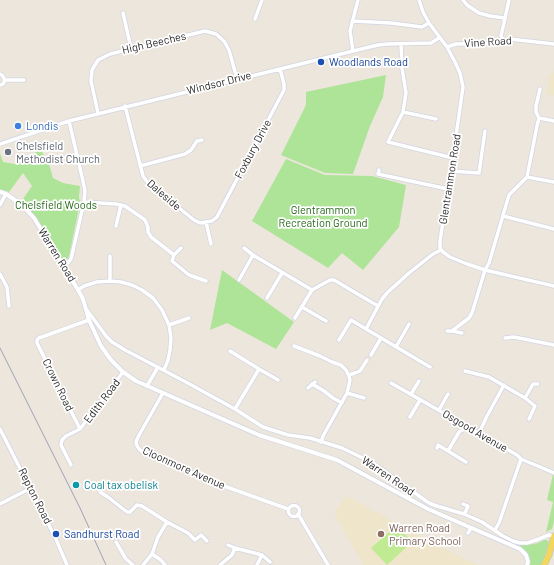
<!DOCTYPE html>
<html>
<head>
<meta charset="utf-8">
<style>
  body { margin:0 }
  canvas { display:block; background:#ece6dc }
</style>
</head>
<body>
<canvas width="554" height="565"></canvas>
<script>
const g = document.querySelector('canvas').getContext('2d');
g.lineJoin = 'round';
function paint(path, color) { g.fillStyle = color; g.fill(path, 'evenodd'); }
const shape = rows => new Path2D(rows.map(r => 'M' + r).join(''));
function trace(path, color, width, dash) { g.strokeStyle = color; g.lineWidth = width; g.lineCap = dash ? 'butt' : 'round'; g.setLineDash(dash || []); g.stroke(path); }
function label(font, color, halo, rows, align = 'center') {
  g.font = font + ' Barlow,sans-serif'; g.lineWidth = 3.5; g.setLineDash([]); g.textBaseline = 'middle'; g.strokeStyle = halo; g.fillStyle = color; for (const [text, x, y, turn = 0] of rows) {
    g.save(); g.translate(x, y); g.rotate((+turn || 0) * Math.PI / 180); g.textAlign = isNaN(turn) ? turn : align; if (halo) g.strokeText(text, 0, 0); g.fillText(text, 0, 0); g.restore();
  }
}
paint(shape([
  [554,65,554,96,546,94,549,74,553,74],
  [346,496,457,555,479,565,363,565,334,513]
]), '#eee5cb');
paint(shape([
  [386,75,383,97,370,126,353,174,325,173,281,155,306,105,306,92],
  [38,149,42,152,45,158,47,157,53,178,63,183,80,186,79,197,80,203,69,256,67,260,63,262,36,217,21,202,32,186,23,173,9,192,0,189,0,153,3,162,15,164,30,159],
  [286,159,325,175,372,176,406,185,399,227,363,270,342,253,328,268,252,221],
  [222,270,294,322,276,349,227,323,210,330],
  [554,470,554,521,552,529,546,532,553,502,547,500],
  [544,540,547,540,549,542,543,563,541,565,529,565,530,559,526,551,517,544,528,545,538,543]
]), '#aee497');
paint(shape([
  [397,525,412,542,387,565,371,548]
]), '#c1eb93');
const minor = shape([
  [419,0,423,12,429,23,447,47,455,62,460,73,463,87,451,171,440,241,440,248,443,252,450,257,467,264,485,270,554,286],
  [463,0,467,5,479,13,490,16,505,18],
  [123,13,131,48],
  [255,19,262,0],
  [352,21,391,23,422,27,429,23],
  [503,40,501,36,509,0],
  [401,44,402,68,406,93,403,112,388,142,453,158],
  [447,47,456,44,497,43,510,39,554,44],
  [353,51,350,31,358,0],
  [0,74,2,75,5,80,3,84,0,85],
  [5,80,24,80],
  [125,106,143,176,148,183,194,220,200,223,212,221,217,217,284,90,284,84,280,69],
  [403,112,436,119],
  [98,113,91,81,92,70,98,60,110,54,205,31,216,34,224,41,229,50,237,79],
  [539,118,554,121],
  [0,144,69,121,337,55,378,45,388,44,431,43,439,38],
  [140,166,185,154,191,150,197,141,202,140],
  [379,170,378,174,448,189],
  [451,171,479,173,485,131],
  [527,177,554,182],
  [84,202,116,204,125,206,145,220,148,227,148,232,151,237,174,255],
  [0,205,6,194],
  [503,216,554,229],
  [206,222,211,244],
  [116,226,121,205],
  [181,248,174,255,172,261,189,275,206,281],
  [244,248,253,255,312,290,330,280,334,280,378,306],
  [110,256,110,281],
  [63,266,69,262,71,259,84,202,85,191,83,181,69,121],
  [0,274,7,287,9,306],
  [239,280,253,255],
  [78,290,84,286,97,282,110,281,121,282,132,285,142,290,153,298,162,310,169,325,171,338,170,350,168,360,164,370],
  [267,298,282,273],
  [302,307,326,321],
  [87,310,106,336,112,342,125,350,184,381,235,409,263,427,288,435,310,438,342,448,373,463,429,503,437,506,464,514,482,522,503,536,513,541,520,543,527,543,536,540,549,535,554,536],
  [295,318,312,290],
  [169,325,189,318],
  [447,331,452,331,462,333],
  [452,331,469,318,472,313,485,270,489,263,509,195,527,177,537,126,539,118,536,112,536,106,540,89],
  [505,338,514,337,554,345],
  [339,340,351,320,366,329],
  [294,346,320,356,332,362,341,365,346,370,349,376,350,380,349,385,347,393,323,436,321,442],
  [396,347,409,324],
  [230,351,259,369],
  [371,355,381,338],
  [430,367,366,329,382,299,388,292,409,273,433,254,441,250],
  [465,371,489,377,525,398,535,406,529,419],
  [349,375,355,373,360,371,367,360],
  [391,383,517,455,521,459,554,473],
  [312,384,324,391,333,398,342,403],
  [147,386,158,367],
  [308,388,315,382],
  [163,393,138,437,136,442,137,446,140,450,144,453,224,486,288,509],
  [347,393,364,398],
  [411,394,419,381],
  [525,398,533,384,538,384],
  [235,409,259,369,278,380],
  [439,410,448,394],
  [410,417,420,400],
  [0,429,55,537,67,565],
  [80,429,37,343,37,340,39,338,89,320],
  [479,433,487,416,504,385],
  [437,448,438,445,448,451],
  [466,462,448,451,459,432,468,427],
  [71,465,61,445,62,440,66,436,80,429,123,372],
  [100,492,108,497,127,512,130,512,137,505,142,506,167,522,158,537,152,554,143,565],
  [0,504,31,488],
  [463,504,468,506,466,511,464,514],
  '288.5 511a5.5 5.5 0 1 1 11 0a5.5 5.5 0 1 1-11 0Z',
  [298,514,328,565],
  [167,522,188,533,195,540,201,535,207,541],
  [495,530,499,523,521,459],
  [468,533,471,528],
  [116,542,126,559,133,565],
  [228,545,235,548],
  [152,554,161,560,165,565],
  [220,565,232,555,235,548,262,555,270,562],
  [257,565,262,555]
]);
const tertiary = shape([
  [0,192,6,194,21,204,34,218,78,290,83,299,89,320,101,346,111,360,123,372,136,381,259,435,337,460,428,509,520,549,526,555,528,562,527,565]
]);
const primary = shape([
  [544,565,549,555,554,536]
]);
trace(minor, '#d1d4e3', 5);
trace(tertiary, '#d1d4e3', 5.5);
trace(primary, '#c8c8c8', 7);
trace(minor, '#fff', 3.5);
trace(tertiary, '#fff', 4);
trace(primary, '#f2d75b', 5.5);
trace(shape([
  [0,348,80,508,106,565]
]), '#9ea1b5', 1);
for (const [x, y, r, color] of [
  [321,62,4,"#1a4fb4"],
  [18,126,4,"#3f7fe0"],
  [8,152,4,"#6b7280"],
  [76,485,4,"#0f9aa8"],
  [56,534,4,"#1a4fb4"],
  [381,534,4,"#8d6e63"]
]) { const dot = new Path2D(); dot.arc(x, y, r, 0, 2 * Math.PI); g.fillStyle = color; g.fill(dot); trace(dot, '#fff', 1.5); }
label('11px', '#2a2a2a', '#fff', [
  ["Vine Road",488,42,-4],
  ["High Beeches",154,43,-13],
  ["Windsor Drive",219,83,-14],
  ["Foxbury Drive",253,149,-62],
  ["Glentrammon Road",450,179,-81],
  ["Daleside",164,195,41],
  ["Warren Road",57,255,58],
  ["Crown Road",58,385,64],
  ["Edith Road",102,401,-53],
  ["Osgood Avenue",475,431,30],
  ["Cloonmore Avenue",184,468,24],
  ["Warren Road",388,476,34],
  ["Repton Road",35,496,63]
]);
label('11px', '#164399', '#fff', [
  ["Woodlands Road",329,62],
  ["Sandhurst Road",64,534]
], 'left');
label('11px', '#366cbe', '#fff', [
  ["Londis",26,126]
], 'left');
label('11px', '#5b616d', '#fff', [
  ["Chelsfield",16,146],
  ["Methodist Church",16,159]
], 'left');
label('11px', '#256819', '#fff', [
  ["Chelsfield Woods",56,205],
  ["Glentrammon",323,210],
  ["Recreation Ground",323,223]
]);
label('11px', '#0d838f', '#fff', [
  ["Coal tax obelisk",84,485]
], 'left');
label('11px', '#785e54', '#fff', [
  ["Warren Road",389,528],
  ["Primary School",389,541]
], 'left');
</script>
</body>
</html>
